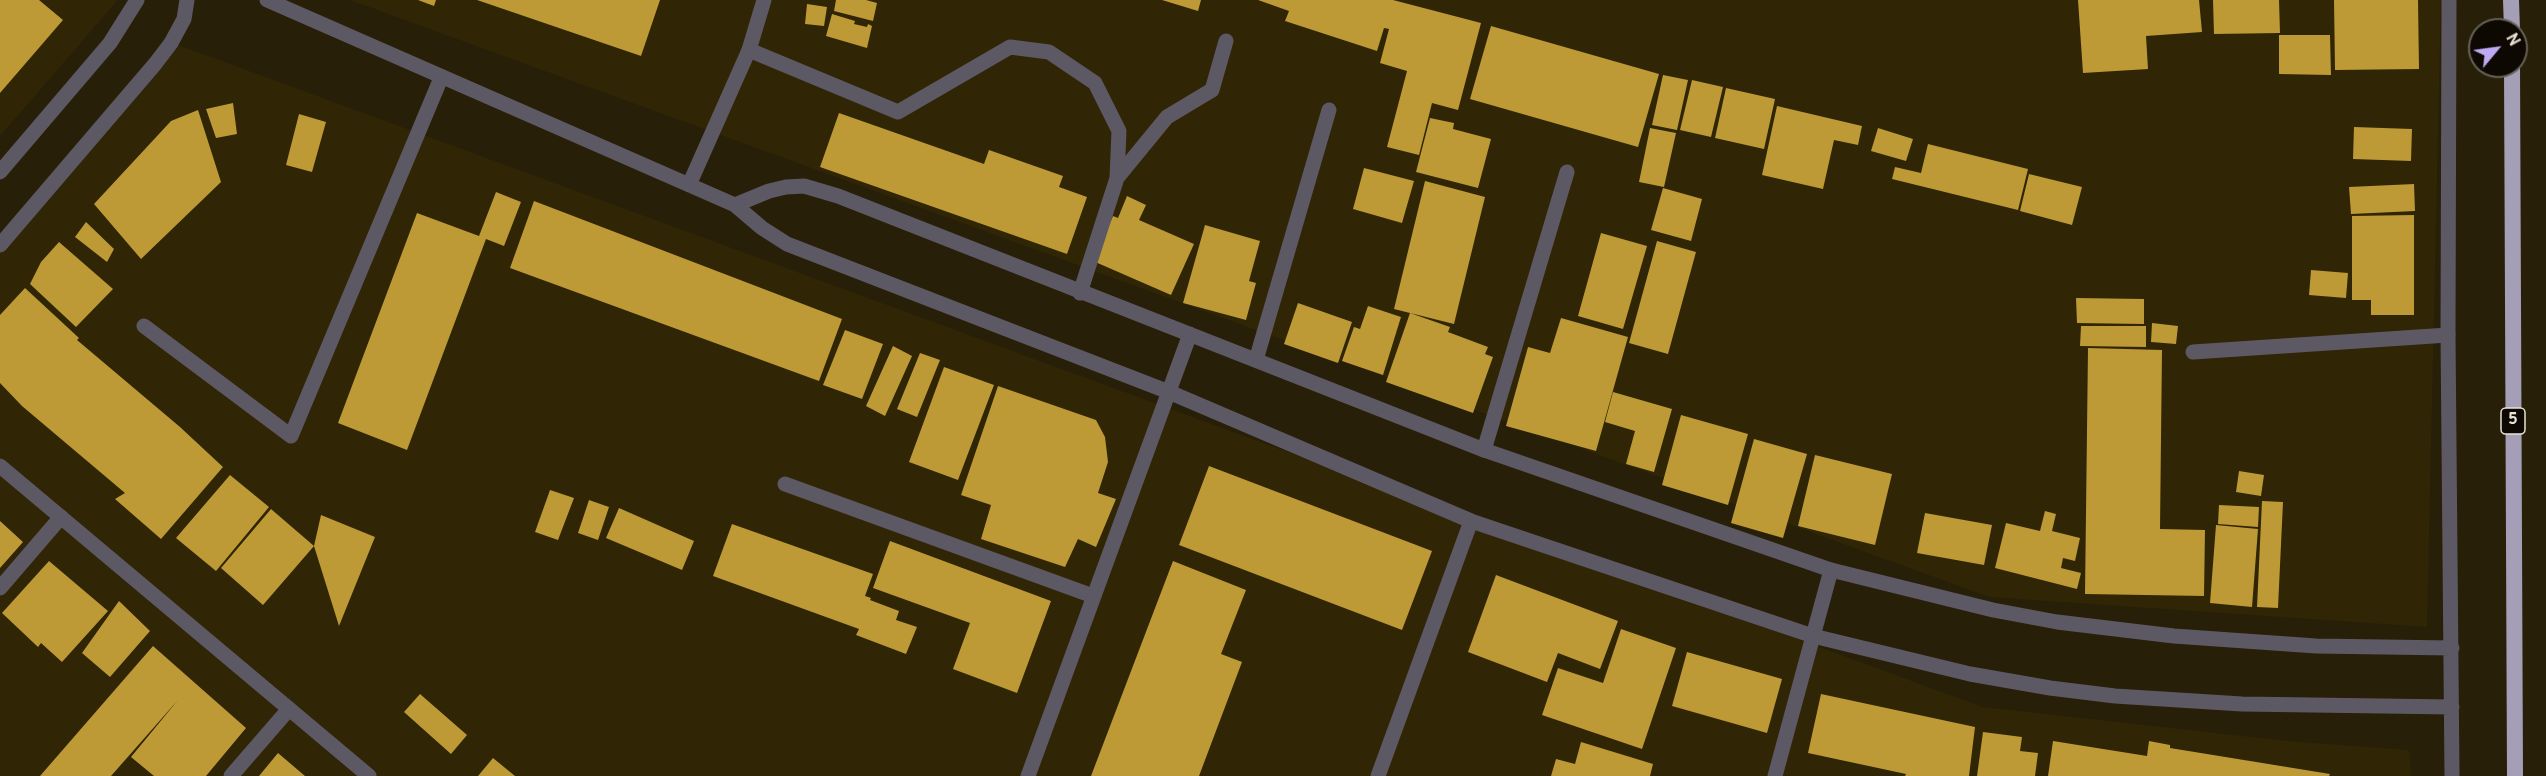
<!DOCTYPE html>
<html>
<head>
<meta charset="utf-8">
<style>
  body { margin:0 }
  #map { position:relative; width:2546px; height:776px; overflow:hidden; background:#271f08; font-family:Overpass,sans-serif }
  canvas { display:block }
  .north { position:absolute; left:2468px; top:18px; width:60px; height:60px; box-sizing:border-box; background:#0d0902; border:2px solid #656056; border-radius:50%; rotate:61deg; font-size:16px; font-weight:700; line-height:24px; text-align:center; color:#e8e3d5 }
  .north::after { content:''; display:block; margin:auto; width:21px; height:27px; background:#bea9f4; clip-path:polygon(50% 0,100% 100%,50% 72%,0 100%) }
</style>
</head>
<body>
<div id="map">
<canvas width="2546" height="776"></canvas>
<div class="north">N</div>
</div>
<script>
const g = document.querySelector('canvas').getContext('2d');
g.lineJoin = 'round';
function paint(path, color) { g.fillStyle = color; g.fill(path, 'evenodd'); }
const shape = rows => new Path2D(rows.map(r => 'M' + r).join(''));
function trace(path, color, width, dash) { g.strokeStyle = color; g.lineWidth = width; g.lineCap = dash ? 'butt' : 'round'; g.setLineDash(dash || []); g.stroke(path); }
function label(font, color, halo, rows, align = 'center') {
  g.font = font + ' Overpass,sans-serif'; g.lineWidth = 6; g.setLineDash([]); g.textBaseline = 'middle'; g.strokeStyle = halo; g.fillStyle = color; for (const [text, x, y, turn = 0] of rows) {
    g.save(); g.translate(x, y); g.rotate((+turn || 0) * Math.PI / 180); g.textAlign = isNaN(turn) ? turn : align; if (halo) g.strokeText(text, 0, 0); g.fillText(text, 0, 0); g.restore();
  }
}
paint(shape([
  [0,0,118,0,0,136],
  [350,0,2441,0,2427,627,1989,597],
  [173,43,1983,707,2287,741,2409,750,2411,776,0,776,0,249]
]), '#302505');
paint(shape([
  [0,0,39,0,63,20,0,93],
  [418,0,436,0,434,6],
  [477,0,660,0,641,56],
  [836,0,866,0,877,3,873,21,834,11],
  [1162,0,1201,0,1198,11],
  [1258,0,1393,0,1481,23,1458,110,1432,103,1419,155,1387,147,1407,71,1380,63,1389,29,1384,28,1377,51,1285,21,1289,11],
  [2078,0,2199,0,2202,32,2146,36,2148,69,2083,73],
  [2213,0,2279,0,2280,33,2214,34],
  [2334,0,2418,0,2419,69,2335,70],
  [807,4,827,7,824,26,805,24],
  [832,14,855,21,854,24,867,27,868,24,872,26,867,48,826,36],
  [1491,26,1659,74,1638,147,1470,99],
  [2279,35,2330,35,2331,75,2279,74],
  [1663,75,1688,80,1677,130,1652,125],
  [1692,80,1723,87,1711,137,1680,130],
  [1726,88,1775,99,1764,149,1715,138],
  [233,103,237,134,216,138,206,109],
  [1777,106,1862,126,1858,145,1834,140,1823,189,1762,175],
  [198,110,221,182,141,259,94,204,171,121],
  [839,113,984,164,989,150,1063,176,1059,187,1087,197,1067,254,820,167],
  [299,114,326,122,312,172,286,165],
  [1430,118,1454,123,1453,129,1491,139,1478,188,1416,172],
  [2354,127,2412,129,2411,161,2353,159],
  [1650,128,1676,133,1664,187,1639,182],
  [1878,128,1913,139,1906,161,1871,151],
  [1928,144,2028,169,2018,210,1892,179,1895,167,1921,173],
  [1364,168,1414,181,1402,223,1353,209],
  [2029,174,2082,187,2072,225,2020,211],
  [1425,181,1485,197,1454,324,1394,309],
  [2414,184,2415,211,2351,214,2349,187],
  [1663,188,1702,199,1691,241,1651,230],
  [496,192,521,202,504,246,486,239,407,450,338,423,417,213,479,236],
  [1127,196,1146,205,1139,220,1194,244,1171,295,1093,261,1113,216,1118,218],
  [534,201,842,319,819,381,510,268],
  [2414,215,2414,315,2371,315,2371,300,2352,300,2352,216],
  [86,222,114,249,107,262,75,237],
  [1205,225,1260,241,1249,281,1256,283,1246,320,1183,303],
  [1601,233,1647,246,1623,329,1578,316],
  [1657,241,1696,252,1668,354,1629,343],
  [59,242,113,289,76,327,30,284,41,262],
  [2311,270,2348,273,2346,298,2309,295],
  [25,288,79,338,77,340,180,427,223,467,161,539,115,499,125,493,22,406,0,383,0,315],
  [2076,298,2144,299,2144,324,2077,323],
  [1298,303,1352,322,1338,363,1284,344],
  [1368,306,1401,317,1383,375,1342,361,1354,327,1360,329],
  [1410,313,1450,327,1448,332,1488,347,1485,354,1493,357,1473,413,1386,382],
  [1561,318,1628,337,1596,451,1506,426,1528,347,1550,353],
  [2152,323,2178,326,2176,344,2151,342],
  [2081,326,2146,326,2146,347,2080,346],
  [845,330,883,344,862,399,823,385],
  [893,346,912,356,885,416,866,406],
  [2088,348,2162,350,2160,529,2205,530,2204,596,2085,594],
  [920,353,940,360,917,417,897,409],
  [944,367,994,385,958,480,909,462],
  [998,386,1096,420,1105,437,1108,462,1098,493,1116,499,1096,547,1078,539,1065,567,981,539,991,505,961,495],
  [1613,392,1672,409,1654,472,1626,464,1635,431,1605,422],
  [1681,415,1748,434,1728,505,1662,485],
  [1754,439,1807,454,1783,538,1731,523],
  [1815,455,1892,474,1875,545,1798,526],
  [1209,466,1432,551,1402,630,1179,545],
  [2239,471,2264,475,2261,496,2236,492],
  [230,475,269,507,216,571,176,538],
  [550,490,574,498,558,540,535,532],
  [589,500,609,507,598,540,578,533],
  [2262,501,2283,502,2278,608,2257,607],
  [2219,505,2259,507,2258,527,2218,524],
  [619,508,694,541,682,570,606,538],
  [271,509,314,546,321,515,375,537,339,626,314,546,263,605,221,568],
  [2045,511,2056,514,2052,531,2080,538,2075,561,2063,558,2061,568,2081,573,2077,589,1995,568,2006,523,2040,531],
  [1925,513,1992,525,1984,565,1917,553],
  [0,521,23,542,0,568],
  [732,524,873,574,865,596,871,598,870,600,899,611,896,620,917,627,906,654,856,635,859,629,713,576],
  [2216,525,2258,529,2252,607,2210,603],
  [890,541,1051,601,1017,693,953,669,970,623,873,588],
  [49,561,108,611,62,662,41,643,38,647,2,613],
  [1173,561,1246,590,1221,654,1242,662,1199,776,1091,776],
  [1496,575,1618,621,1600,669,1558,653,1547,682,1468,652],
  [119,601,150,631,110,677,82,653],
  [1621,629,1676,648,1642,749,1542,715,1558,668,1603,683],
  [153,646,246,728,206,776,154,776,131,757,178,700,111,776,40,776],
  [1687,652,1782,679,1767,733,1672,706],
  [420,694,467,735,451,754,404,712],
  [1821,694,1975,727,1969,776,1905,776,1906,774,1808,753],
  [1983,732,2022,737,2020,751,2038,753,2035,776,1977,776],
  [2053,741,2147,756,2149,741,2170,745,2170,748,2330,774,2329,776,2048,776],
  [1581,742,1653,764,1650,776,1551,776,1556,759,1575,764],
  [278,753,305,776,259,776],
  [493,758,515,776,478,776]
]), '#bd9a35');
trace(shape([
  [749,50,898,112,1010,47,1049,52,1095,83,1119,131,1117,178,1080,293],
  [1117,178,1167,117,1212,90,1226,41],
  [144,326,291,436,441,78],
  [2193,352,2448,335],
  [1256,360,1329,110],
  [1484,450,1567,172],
  [785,484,1093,596],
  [0,588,61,517],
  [231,776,289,709],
  [1378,776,1471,521],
  [1775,776,1831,570]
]), '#5c5964', 15);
trace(shape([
  [267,0,735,205,762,228,787,244,1169,392,1471,521,1813,636,1970,674,2050,688,2115,696,2242,704,2452,707],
  [2449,0,2448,335,2452,776],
  [0,172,110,43,137,0],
  [689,185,749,50,764,0],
  [735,205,769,191,786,187,804,186,838,196,1484,450,1831,570,1993,610,2057,622,2174,636,2316,646,2452,648],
  [0,245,155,64,171,43,184,19,187,0],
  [0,466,369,776],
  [1028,776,1190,334]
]), '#5c5964', 15);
trace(shape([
  [2511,0,2512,30],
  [2512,66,2515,776]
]), '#a59eb7', 16);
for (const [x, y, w] of [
  [2513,421,24]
]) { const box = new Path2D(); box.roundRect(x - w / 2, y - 13, w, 26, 4.5); g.fillStyle = '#0d0902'; g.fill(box); trace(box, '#e8e3d5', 1.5); }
label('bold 16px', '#e8e3d5', null, [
  ["5",2513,421]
]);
</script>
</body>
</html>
